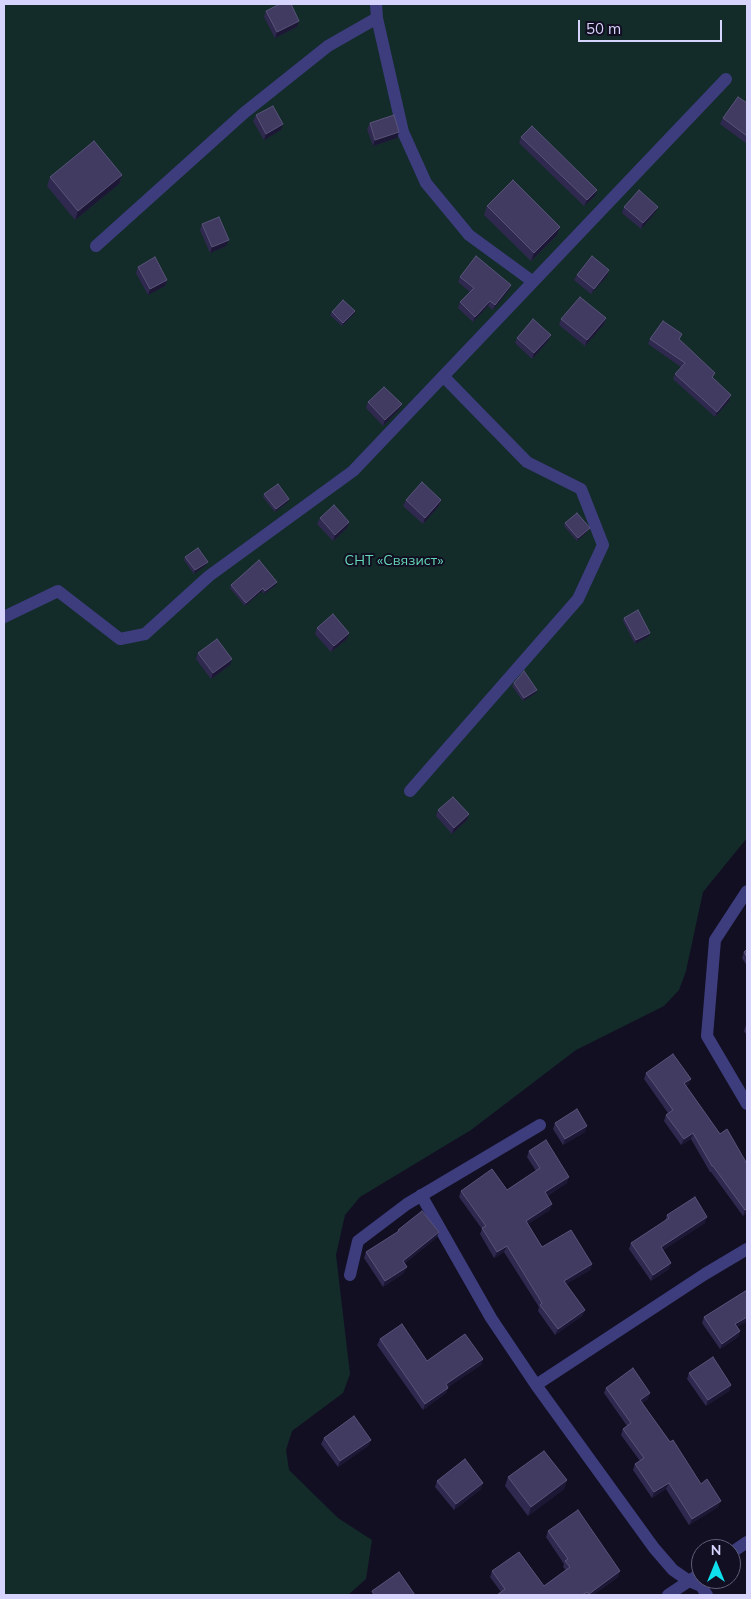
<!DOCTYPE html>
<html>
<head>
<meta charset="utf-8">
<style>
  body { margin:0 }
  #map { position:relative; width:751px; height:1599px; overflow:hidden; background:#120f22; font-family:Mulish,sans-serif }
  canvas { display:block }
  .frame { position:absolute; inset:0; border:5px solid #d6d3fc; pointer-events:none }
  .north { position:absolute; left:691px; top:1539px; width:50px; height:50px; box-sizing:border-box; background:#120f22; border:1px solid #605d79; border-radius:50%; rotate:0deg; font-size:14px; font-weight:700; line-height:20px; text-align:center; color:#d6d3fc }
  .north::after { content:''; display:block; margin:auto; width:18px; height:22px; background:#0fdeec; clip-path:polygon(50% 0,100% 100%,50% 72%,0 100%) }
  .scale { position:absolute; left:578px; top:20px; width:144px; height:22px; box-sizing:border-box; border:2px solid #d6d3fc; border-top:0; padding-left:6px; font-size:15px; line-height:18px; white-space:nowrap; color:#d6d3fc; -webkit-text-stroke:4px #120f22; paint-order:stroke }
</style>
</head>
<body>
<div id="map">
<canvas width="751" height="1599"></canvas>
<div class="frame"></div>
<div class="north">N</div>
<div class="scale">50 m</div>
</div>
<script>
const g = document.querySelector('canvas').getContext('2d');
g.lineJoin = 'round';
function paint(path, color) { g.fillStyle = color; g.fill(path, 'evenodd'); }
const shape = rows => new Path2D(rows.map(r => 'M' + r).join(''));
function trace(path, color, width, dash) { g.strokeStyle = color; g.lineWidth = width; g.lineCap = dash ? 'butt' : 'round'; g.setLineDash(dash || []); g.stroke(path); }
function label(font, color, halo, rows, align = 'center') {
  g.font = font + ' Mulish,sans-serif'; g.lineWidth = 4; g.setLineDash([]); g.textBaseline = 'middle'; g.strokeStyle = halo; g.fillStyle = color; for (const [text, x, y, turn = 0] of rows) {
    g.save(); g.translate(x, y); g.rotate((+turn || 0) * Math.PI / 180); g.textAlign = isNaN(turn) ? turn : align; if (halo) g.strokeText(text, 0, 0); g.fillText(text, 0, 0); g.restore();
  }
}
paint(shape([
  [4,4,747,4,747,838,703,892,686,971,679,990,664,1006,576,1050,471,1130,360,1197,345,1215,336,1255,350,1374,343,1393,292,1431,286,1450,289,1470,338,1518,372,1540,366,1579,348,1595,4,1595]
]), '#132c2a');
trace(shape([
  [376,4,377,18,403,132,426,183,469,235,532,281],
  [96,246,244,113,328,46,377,18],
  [4,617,58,591,120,639,145,634,209,576,353,471,726,79],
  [410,791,578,599,603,545,581,489,527,462,444,377],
  [747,891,715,940,707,1036,747,1104],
  [421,1195,491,1318,536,1385,654,1548,673,1570,689,1581,701,1586,707,1595],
  [350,1275,358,1241,407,1204,540,1125],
  [536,1385,705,1274,747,1249],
  [731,1553,747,1542],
  [668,1595,701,1573]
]), '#3d3d7e', 12);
paint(shape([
  [266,11,297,27,275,38,264,17],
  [747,103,747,144,720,124,723,118],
  [256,115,281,130,264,140,253,121],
  [370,123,397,138,373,146,367,129],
  [521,137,595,196,584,206,519,143],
  [122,175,119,184,75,220,47,186,50,177],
  [487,206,560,227,557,235,531,261,484,215],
  [624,207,655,213,641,229,622,213],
  [202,224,226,246,210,253,200,230],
  [138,267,167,280,165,286,148,295,136,273],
  [609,270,607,276,591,294,574,280,577,275],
  [460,277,509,290,493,310,488,306,473,322,458,308,460,302,470,292,458,282],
  [355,311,354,314,342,326,330,315,332,312],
  [606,318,604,324,585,346,559,325,561,319],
  [517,338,548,341,532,359,515,343],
  [650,339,680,340,713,379,729,401,715,417,673,379,675,374,681,367,648,344],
  [368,402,402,404,399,410,383,426,366,408],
  [264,494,288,502,275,512,263,497],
  [406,500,441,500,439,506,423,524,403,506],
  [320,518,349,522,347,528,333,541,317,524],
  [565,523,588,531,577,541,564,526],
  [185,557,208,562,206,565,194,574,184,560],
  [231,585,276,585,264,594,262,591,245,606,230,588],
  [624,618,649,636,635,644,623,621],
  [317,628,347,639,331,652,315,634],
  [198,653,230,665,211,679,196,659],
  [514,683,536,693,523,701,512,686],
  [438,810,469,814,467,820,452,834,436,816],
  [747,949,747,966,742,958,744,952],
  [746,1025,747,1025,747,1036,744,1031],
  [646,1073,691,1079,688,1085,686,1086,720,1134,747,1164,747,1212,743,1216,711,1172,710,1172,691,1139,681,1145,664,1121,666,1115,668,1113,644,1079],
  [555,1123,585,1132,563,1145,553,1129],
  [529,1151,567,1183,547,1196,550,1210,528,1224,542,1247,592,1264,590,1270,566,1284,585,1310,582,1316,555,1335,538,1311,539,1307,504,1252,494,1258,480,1234,482,1229,459,1197,461,1191,507,1190,536,1171,527,1157],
  [667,1215,705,1223,663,1250,669,1269,651,1281,629,1249,631,1243,665,1221],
  [398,1230,439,1232,436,1238,404,1264,404,1273,383,1287,364,1258,366,1252,397,1233],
  [704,1317,747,1321,737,1327,740,1331,738,1337,720,1349,702,1323],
  [380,1339,427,1361,483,1359,481,1365,448,1387,446,1393,423,1410,377,1345],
  [689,1373,731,1385,729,1391,706,1406,687,1379],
  [606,1388,648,1399,642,1403,718,1507,689,1525,666,1489,652,1498,633,1470,635,1464,640,1461,621,1435,623,1429,627,1426,604,1393],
  [324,1438,371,1440,368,1446,338,1467,321,1444],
  [508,1477,567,1480,564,1489,528,1516,505,1486],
  [437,1481,481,1489,454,1510,435,1487],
  [548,1531,618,1577,593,1595,497,1595,501,1592,490,1577,492,1571,544,1586,566,1570,563,1567,564,1564,546,1537]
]), '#30294f');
paint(shape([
  [299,21,297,27,275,38,277,32],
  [283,124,281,130,264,140,266,134],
  [399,132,397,138,373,146,375,140],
  [122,175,119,184,75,220,78,211],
  [597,190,595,196,584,206,587,200],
  [658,207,655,213,641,229,643,223],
  [560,227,557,235,531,261,534,253],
  [229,240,226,246,210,253,212,247],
  [609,270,607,276,591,294,594,289],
  [167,280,165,286,148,295,150,289],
  [511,285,509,290,493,310,495,305],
  [490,301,488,306,473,322,475,317],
  [355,311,354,314,342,326,343,323],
  [606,318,604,324,585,346,587,340],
  [551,335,548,341,532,359,534,353],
  [731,395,729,401,715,417,717,412],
  [402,404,399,410,383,426,385,420],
  [289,499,288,502,275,512,276,509],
  [441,500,439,506,423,524,425,518],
  [349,522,347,528,333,541,335,535],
  [590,528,588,531,577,541,578,538],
  [208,562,206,565,194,574,195,570],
  [277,582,276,585,264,594,265,591],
  [263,588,262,591,245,606,246,603],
  [349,633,347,639,331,652,334,646],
  [650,633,649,636,635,644,636,640],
  [232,659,230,665,211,679,213,673],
  [537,690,536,693,523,701,524,698],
  [469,814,467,820,452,834,454,828],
  [691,1079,688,1085,682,1089,684,1083],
  [587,1126,585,1132,563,1145,565,1139],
  [693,1133,691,1139,681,1145,684,1139],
  [569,1177,567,1183,543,1198,545,1192],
  [552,1204,550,1210,524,1227,526,1221],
  [747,1208,747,1212,743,1216,745,1210],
  [707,1217,705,1223,658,1253,661,1247],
  [439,1232,436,1238,400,1267,403,1261],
  [507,1246,504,1252,494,1258,497,1252],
  [671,1263,669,1269,651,1281,653,1275],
  [592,1264,590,1270,562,1287,564,1281],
  [407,1267,404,1273,383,1287,385,1281],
  [585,1310,582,1316,555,1335,558,1329],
  [747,1317,747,1321,733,1329,735,1324],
  [740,1331,738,1337,720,1349,722,1344],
  [483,1359,481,1365,444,1390,446,1384],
  [731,1385,729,1391,706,1406,708,1400],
  [448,1388,446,1393,423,1410,425,1404],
  [650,1393,648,1399,638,1406,640,1400],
  [371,1440,368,1446,338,1467,340,1461],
  [567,1480,564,1489,528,1516,531,1507],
  [483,1483,481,1489,454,1510,456,1504],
  [669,1483,666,1489,652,1498,654,1492],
  [721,1501,718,1507,689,1525,692,1519],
  [620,1571,618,1577,593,1595,588,1595]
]), '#1c1735');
const building = shape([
  [280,4,291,4,299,21,277,32,266,11,280,4],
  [738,97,747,103,747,136,723,118,738,97],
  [273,106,283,124,266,134,256,115,273,106],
  [394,115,399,132,375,140,370,123,394,115],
  [532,126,597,190,587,200,521,137,532,126],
  [94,141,122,175,78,211,50,177,94,141],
  [513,180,560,227,534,253,487,206,513,180],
  [639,190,658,207,643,223,624,207,639,190],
  [219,217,229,240,212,247,202,224,219,217],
  [476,256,511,285,495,305,490,301,475,317,460,302,474,288,460,277,476,256],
  [592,256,609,270,594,289,577,275,592,256],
  [155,257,167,280,150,289,138,267,155,257],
  [580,297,606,318,587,340,561,319,580,297],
  [343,300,355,311,343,323,332,312,343,300],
  [533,319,551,335,534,353,517,338,533,319],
  [663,321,682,334,679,339,715,373,712,377,731,395,717,412,675,374,685,363,650,339,663,321],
  [384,387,402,404,385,420,368,402,384,387],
  [422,482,441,500,425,518,406,500,422,482],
  [278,484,289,499,276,509,264,494,278,484],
  [334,505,349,522,335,535,320,518,334,505],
  [577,513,590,528,578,538,565,523,577,513],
  [198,548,208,562,195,570,185,557,198,548],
  [259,560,277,582,265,591,263,588,246,603,231,585,259,560],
  [638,610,650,633,636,640,624,618,638,610],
  [333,614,349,633,334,646,317,628,333,614],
  [217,639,232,659,213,673,198,653,217,639],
  [524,671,537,690,524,698,514,683,524,671],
  [453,797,469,814,454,828,438,810,453,797],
  [747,949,747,957,744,952,747,949],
  [673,1054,691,1079,684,1083,720,1134,727,1129,747,1164,747,1208,745,1210,713,1166,712,1166,693,1133,684,1139,666,1115,673,1110,646,1073,673,1054],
  [577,1109,587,1126,565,1139,555,1123,577,1109],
  [546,1140,569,1177,545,1192,552,1204,526,1221,542,1247,571,1230,592,1264,564,1281,585,1310,558,1329,540,1305,542,1303,507,1246,497,1252,482,1228,486,1226,461,1191,492,1169,507,1190,540,1168,529,1151,546,1140],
  [695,1197,707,1217,661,1247,671,1263,653,1275,631,1243,669,1218,667,1215,695,1197],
  [422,1211,439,1232,403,1261,407,1267,385,1281,366,1252,399,1231,398,1230,422,1211],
  [747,1290,747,1317,735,1324,740,1331,722,1344,704,1317,747,1290],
  [402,1324,427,1361,465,1334,483,1359,446,1384,448,1388,425,1404,380,1339,402,1324],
  [713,1357,731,1385,708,1400,689,1373,713,1357],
  [633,1368,650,1393,640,1400,670,1442,673,1440,701,1484,707,1479,721,1501,692,1519,669,1483,654,1492,635,1464,644,1458,623,1429,631,1423,606,1388,633,1368],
  [354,1416,371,1440,340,1461,324,1438,354,1416],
  [544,1451,567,1480,531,1507,508,1477,544,1451],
  [465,1459,483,1483,456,1504,437,1481,465,1459],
  [578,1510,620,1571,589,1594,587,1592,582,1595,497,1595,505,1589,492,1571,519,1552,544,1586,570,1567,565,1561,568,1559,548,1531,578,1510],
  [399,1572,415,1595,374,1595,372,1591,399,1572]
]);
paint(building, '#413b62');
trace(building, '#59537a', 1);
label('14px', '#64d8b6', '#120f22', [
  ["СНТ «Связист»",394,561]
]);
</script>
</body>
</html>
